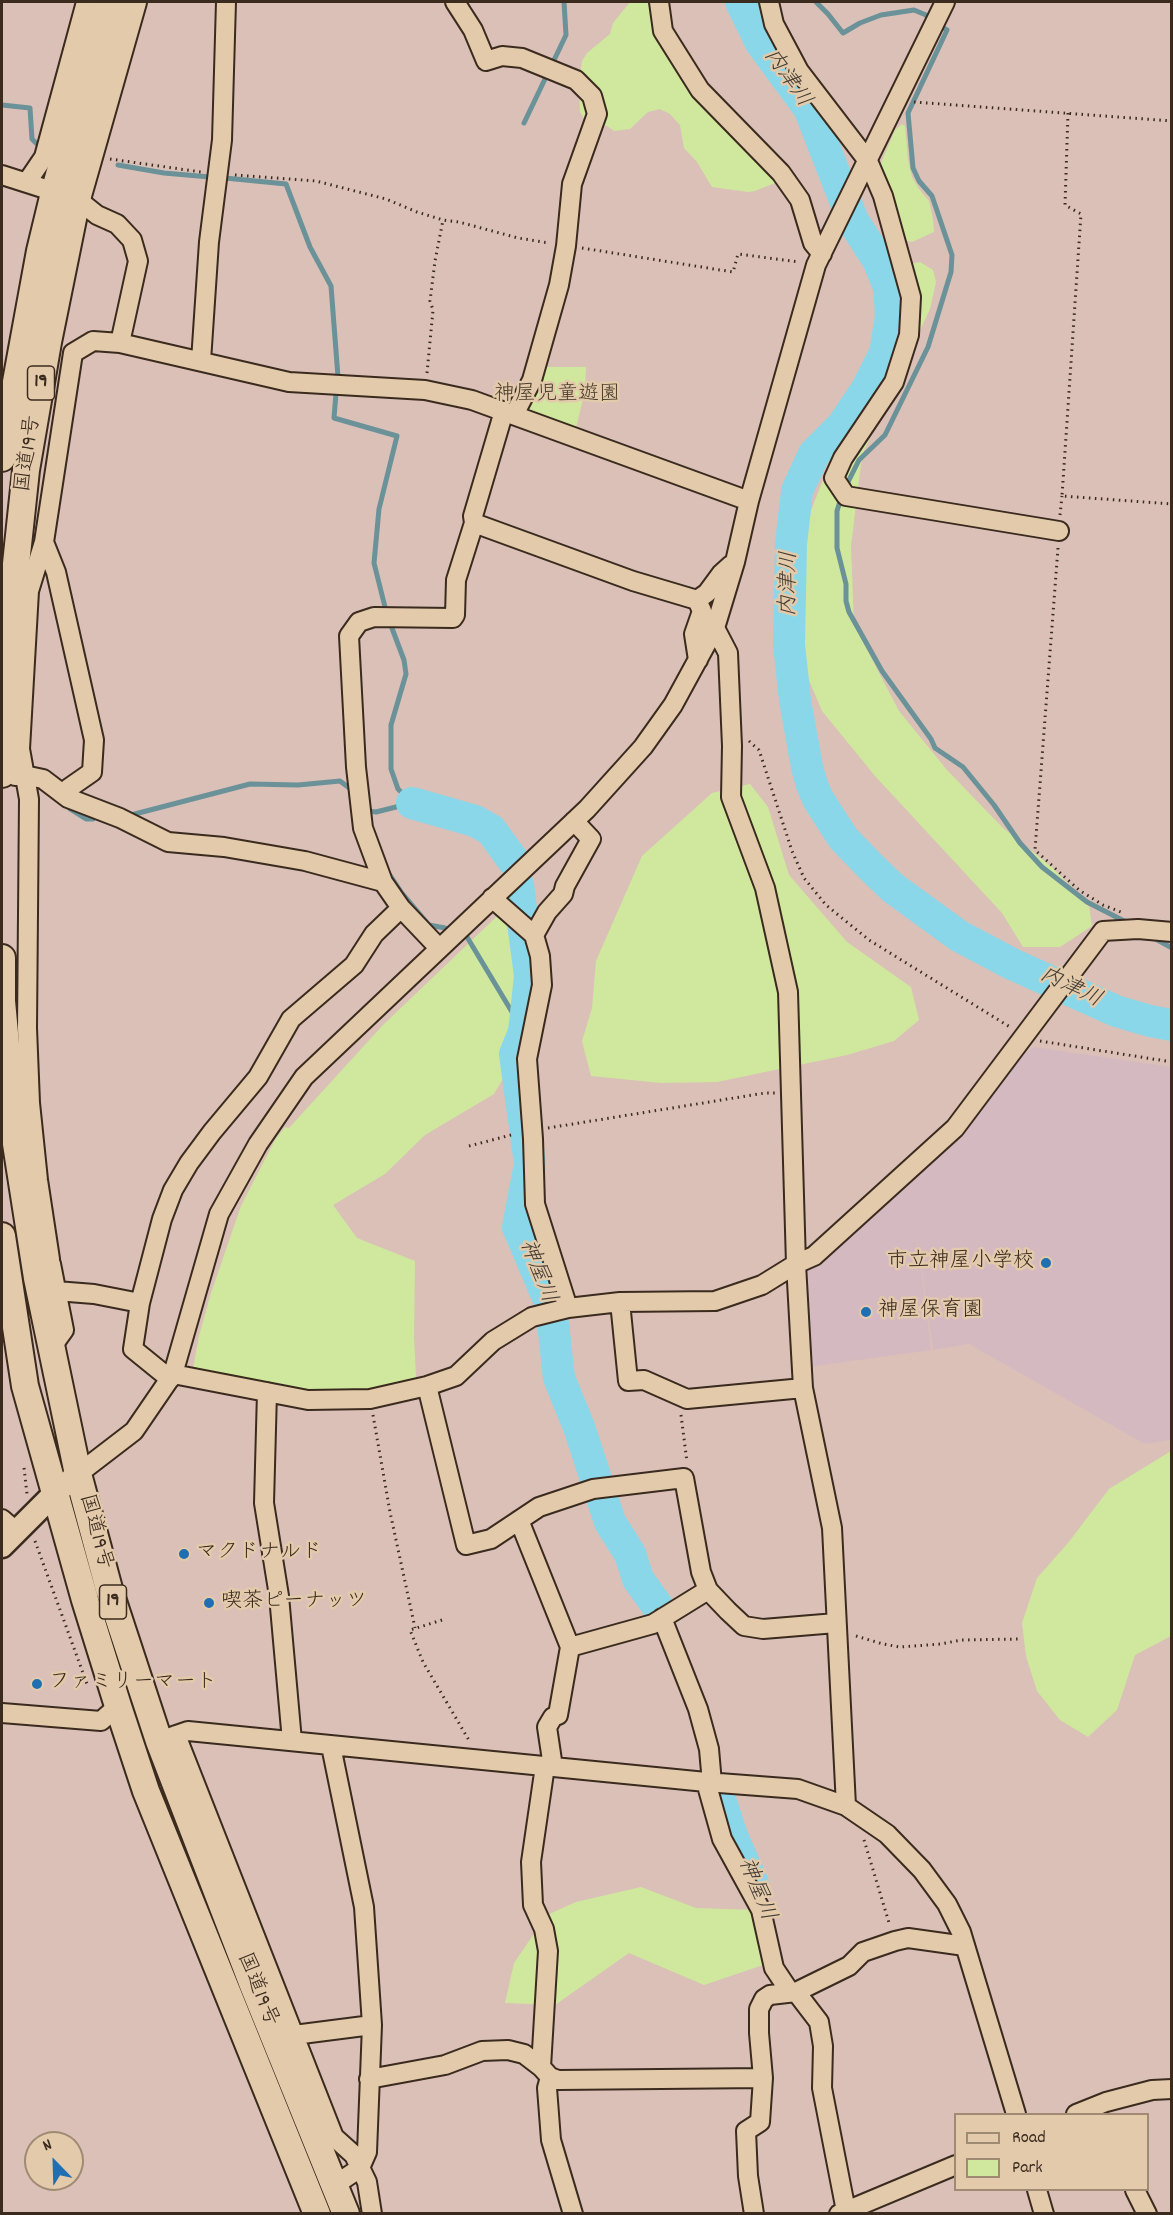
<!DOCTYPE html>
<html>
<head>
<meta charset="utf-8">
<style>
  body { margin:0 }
  #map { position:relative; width:1173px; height:2215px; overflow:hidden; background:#dac0b7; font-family:Dekko,sans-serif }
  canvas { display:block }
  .frame { position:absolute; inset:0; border:3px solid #3b2a1e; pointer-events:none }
  .legend { position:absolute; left:954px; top:2113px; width:195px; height:78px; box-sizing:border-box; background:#e2caab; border:2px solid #9f8a73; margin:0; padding:8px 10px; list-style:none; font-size:18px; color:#3b2a1e }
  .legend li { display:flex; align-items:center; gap:12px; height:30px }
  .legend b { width:30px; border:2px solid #9f8a73 }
  .north { position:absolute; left:24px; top:2131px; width:60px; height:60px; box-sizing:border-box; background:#e2caab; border:2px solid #9f8a73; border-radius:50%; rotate:337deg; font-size:16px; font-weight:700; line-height:24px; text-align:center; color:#3b2a1e }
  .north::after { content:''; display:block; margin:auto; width:21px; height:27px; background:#1f6fb2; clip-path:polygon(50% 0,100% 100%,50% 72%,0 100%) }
</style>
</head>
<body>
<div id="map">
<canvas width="1173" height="2215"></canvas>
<div class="frame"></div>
<ul class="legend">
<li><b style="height:8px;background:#e2caab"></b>Road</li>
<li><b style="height:16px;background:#cfe89e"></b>Park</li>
</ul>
<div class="north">N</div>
</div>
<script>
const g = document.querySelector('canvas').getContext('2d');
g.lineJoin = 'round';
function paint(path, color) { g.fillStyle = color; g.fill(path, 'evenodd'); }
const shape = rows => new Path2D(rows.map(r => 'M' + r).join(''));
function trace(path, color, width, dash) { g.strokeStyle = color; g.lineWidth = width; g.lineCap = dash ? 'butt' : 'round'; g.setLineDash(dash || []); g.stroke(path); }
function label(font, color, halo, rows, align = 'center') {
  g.font = font + ' Dekko,"Klee One",sans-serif'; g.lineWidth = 5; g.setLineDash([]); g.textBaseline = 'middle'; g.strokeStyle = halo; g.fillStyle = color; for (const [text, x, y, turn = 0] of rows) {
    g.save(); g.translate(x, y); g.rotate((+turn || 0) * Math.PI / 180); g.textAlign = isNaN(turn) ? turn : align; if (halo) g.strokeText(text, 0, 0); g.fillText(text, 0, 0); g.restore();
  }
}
paint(shape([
  [1034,1047,1171,1067,1171,1440,1145,1444,969,1344,933,1350,916,1227,931,1350,809,1367,804,1274,910,1182,956,1138,1025,1053]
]), '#d5b9c0');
paint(shape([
  [630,2,649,2,650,16,657,41,687,85,755,159,773,175,775,183,755,191,748,192,712,187,697,162,684,148,680,125,670,114,660,109,648,112,630,129,614,131,607,126,587,123,580,112,579,84,582,61,587,53,610,34,613,23],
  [902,124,905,126,908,160,912,177,919,189,929,201,933,219,934,232,912,242,904,240,881,177,881,163,895,130],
  [920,262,933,270,936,282,930,309,862,455,851,546,854,625,899,711,947,770,1002,827,1053,868,1089,906,1092,926,1060,947,1023,947,1002,913,875,776,822,711,797,652,797,545,832,458,863,398,882,343,892,276,905,265],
  [539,367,586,367,585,391,575,432,524,415],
  [750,784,768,807,789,875,847,942,911,987,919,1020,894,1041,847,1055,717,1082,661,1083,591,1076,582,1041,592,1008,596,961,642,856,712,793],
  [514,900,530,911,532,954,539,983,521,1048,494,1094,425,1135,385,1174,333,1205,357,1238,415,1261,414,1336,416,1377,412,1381,341,1394,305,1394,193,1369,199,1336,211,1293,241,1206,275,1140,285,1127,289,1128,383,1025],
  [1171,1451,1171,1636,1135,1655,1117,1710,1088,1737,1060,1720,1037,1691,1026,1656,1022,1623,1037,1578,1068,1543,1109,1489],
  [641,1887,696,1908,755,1910,766,1964,704,1985,629,1953,555,2005,505,2003,514,1963,547,1915,576,1902]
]), '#cfe89e');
trace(shape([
  [816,2,828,14,843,33,860,23,881,15,914,10,926,15,929,20,947,30,908,113,913,168,919,181,932,196,952,255,951,272,928,347,885,435,859,460,846,486],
  [2,105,30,108,32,139,37,144],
  [524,123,566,35,564,2],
  [118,165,164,173,210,177],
  [225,178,286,184,310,247,331,286,338,377],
  [336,393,334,418,397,436,379,509,374,563,387,615,404,660,406,674,391,725,391,769,398,789,412,803,376,812,367,811],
  [841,498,837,511,837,548,846,584,846,601,849,612,882,671,931,739,935,748,963,767,994,805,1020,843,1042,867,1087,902,1128,923],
  [70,809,86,819,93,819],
  [131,815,250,784,298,785,340,781,348,787],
  [387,871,401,892,429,925,445,928],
  [467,937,524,1032],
  [1152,937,1172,948]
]), '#6a9298', 5);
trace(shape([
  [741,2,761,43,809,108,853,221,878,260,889,287,891,316,885,353,867,389,843,425,814,454,797,491,791,544,789,645,795,700,807,767,812,785,818,799,843,838,872,868,893,888,959,936,1012,964,1116,1011,1150,1021,1172,1025],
  [412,803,475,821,491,830,515,863],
  [518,885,530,976,524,1032,515,1054,530,1164,518,1227,551,1305,559,1378,579,1427,610,1522,630,1554,638,1579,658,1607],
  [717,1790,732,1836,753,1884]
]), '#8ad7ea', 32);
const minor = shape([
  [455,2,473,30,486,61,502,56,522,58,576,80,592,96,597,114,572,184,566,246,559,285,532,380,514,415],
  [659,2,663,31,700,90,781,173,800,200,813,243,822,254],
  [769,2,774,24,799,71,868,161,883,196,911,297,909,335,894,382,843,458,834,478,846,496,1059,531],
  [2,175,77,199,97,215,117,224,132,240,138,261,120,343],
  [27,182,44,157,86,2],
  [201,361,209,242,222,140,226,2],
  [504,411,473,516,474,523,633,581,697,600,702,611,694,634,698,660],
  [44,542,56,572,94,740,92,772,69,788,68,798],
  [697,600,707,593,721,574,731,565],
  [715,628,728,653,732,746,731,797,765,888,788,992,796,1264,803,1388,832,1528,846,1806],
  [15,776,24,775,43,779,68,798,120,818,168,842,224,847,305,861,383,882,401,908,439,948],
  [383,882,363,828,356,767,349,636,359,622,374,617,453,618,455,615,456,580,474,523],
  [492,898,534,935,540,956,542,985,527,1059,533,1139,535,1204,568,1308],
  [534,935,547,912,563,894,565,886,591,839,574,821],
  [51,1264,64,1330,51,1348],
  [42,1291,50,1259,38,1180,30,1103,27,1028,29,799,20,749,29,591,44,542,73,353,93,341,120,343,289,382,425,390,472,400,749,501],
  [56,1291,94,1294,140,1303],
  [620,1302,628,1381,644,1380,687,1399,803,1388],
  [173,1374,308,1400,370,1399,427,1386,456,1376,493,1341,532,1317,568,1308,620,1302,715,1301,762,1285,796,1264,814,1256,955,1128,1103,931,1138,929,1172,932],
  [170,1379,133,1349,140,1303,162,1219,173,1190,189,1163,212,1132,258,1077,291,1019,354,965,374,934,401,908],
  [427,1386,466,1545,491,1539,539,1507,593,1489,684,1478,701,1572,708,1590,728,1611,744,1626,763,1629,836,1623],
  [267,1392,264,1503,279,1596,292,1741],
  [78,1474,134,1431,173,1374,219,1214,258,1144,304,1077,587,809,643,747,673,705,715,628,735,562,749,501,816,265,945,2],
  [2,1519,16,1531],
  [519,1520,570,1647,558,1715,553,1717,547,1727,553,1767],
  [662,1618,698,1709,709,1749,712,1783],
  [570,1647,653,1624,708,1590],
  [2,1713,101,1721,118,1706],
  [176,1735,334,2137,354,2155,367,2182,372,2214],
  [159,1741,188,1731,706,1782,798,1789,846,1806,887,1834,922,1870,947,1904,961,1932,1016,2114],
  [331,1746,364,1907,372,2025,367,2152,360,2168,335,2185],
  [706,1782,722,1839,761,1910,774,1968,790,1992],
  [796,1992,819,2022,823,2046,822,2088,846,2211],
  [294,2035,372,2025],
  [541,2067,548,1951,544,1929,533,1905,531,1862,545,1766],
  [550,2077,547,2088,551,2140,573,2214],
  [369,2079,445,2065,482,2051,508,2050,524,2054,541,2067,550,2077,558,2080,763,2078],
  [1076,2114,1106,2102,1152,2090,1172,2089],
  [1037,2190,1044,2214],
  [1135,2190,1147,2214],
  [754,2214,748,2176,746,2131,760,2122,763,2078,759,2033,759,2009,764,1999,770,1995,796,1992,849,1966,863,1952,895,1941,908,1938,965,1946],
  [839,2214,956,2165]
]);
const major = shape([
  [2,1546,55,1493,78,1474]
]);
const highway = shape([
  [2,458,40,251,54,193,107,2],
  [2,774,2,735,13,592,26,470,48,342,77,199,133,2],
  [2,958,2,1001,14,1131,37,1278,78,1474,109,1589,159,1741,253,1985,346,2214],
  [2,1236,25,1386,85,1600,118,1706,146,1791,317,2214]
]);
trace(minor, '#3b2a1e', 22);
trace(major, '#3b2a1e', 27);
trace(highway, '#3b2a1e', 30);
trace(shape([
  [914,102,1172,121],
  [1068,113,1065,205,1081,214,1062,496,1172,504],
  [110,159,201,172],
  [235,175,316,181,386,199,417,212,443,220,459,222,518,238,549,243],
  [582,248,733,272,738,254,799,262],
  [427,373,433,310,430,301,435,261,443,220],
  [1060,515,1062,496],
  [1058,548,1035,850,1079,890,1103,905,1121,912],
  [749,741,759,750,792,851,804,878,826,905,869,940,1010,1027],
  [1040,1041,1172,1062],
  [548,1128,765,1093,775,1093],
  [469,1146,515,1134],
  [373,1415,390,1512,415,1628],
  [681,1415,687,1462],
  [24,1468,27,1494],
  [35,1541,87,1684],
  [442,1620,410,1630,423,1662,470,1742],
  [856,1636,883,1644,900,1647,941,1644,961,1640,1019,1639],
  [864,1840,890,1926]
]), '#3b2a1e', 3, [1.5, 4.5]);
trace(minor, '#e2caab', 18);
trace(major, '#e2caab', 22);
trace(highway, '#e2caab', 26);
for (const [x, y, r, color] of [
  [1046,1263,6,"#1f6fb2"],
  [866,1312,6,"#1f6fb2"],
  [184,1554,6,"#1f6fb2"],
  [209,1603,6,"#1f6fb2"],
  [37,1684,6,"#1f6fb2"]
]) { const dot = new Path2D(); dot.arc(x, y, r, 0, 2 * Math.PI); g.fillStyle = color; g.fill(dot); trace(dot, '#e2caab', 2); }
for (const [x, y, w] of [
  [41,383,27],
  [113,1602,27]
]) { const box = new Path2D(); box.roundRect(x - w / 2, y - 17, w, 34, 4.5); g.fillStyle = '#e2caab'; g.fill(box); trace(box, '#3b2a1e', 1.5); }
label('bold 20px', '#3b2a1e', null, [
  ["19",41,383],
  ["19",113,1602]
]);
label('21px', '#4a3d2b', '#e2caab', [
  ["神屋児童遊園",557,396]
]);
label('21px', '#3b2a1e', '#e2caab', [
  ["国道19号",30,454,-82],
  ["国道19号",94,1532,75],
  ["国道19号",256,1990,68]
]);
label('21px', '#3b2a1e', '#e2caab', [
  ["市立神屋小学校",1034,1263,"right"],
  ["神屋保育園",878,1312],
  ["マクドナルド",196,1554],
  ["喫茶ピーナッツ",221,1603],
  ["ファミリーマート",49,1684]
], 'left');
label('italic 22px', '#433b32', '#e2caab', [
  ["内津川",786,79,55],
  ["内津川",791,584,-89],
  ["内津川",1070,989,26],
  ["神屋川",536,1272,69],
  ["神屋川",755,1890,68]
]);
</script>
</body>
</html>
